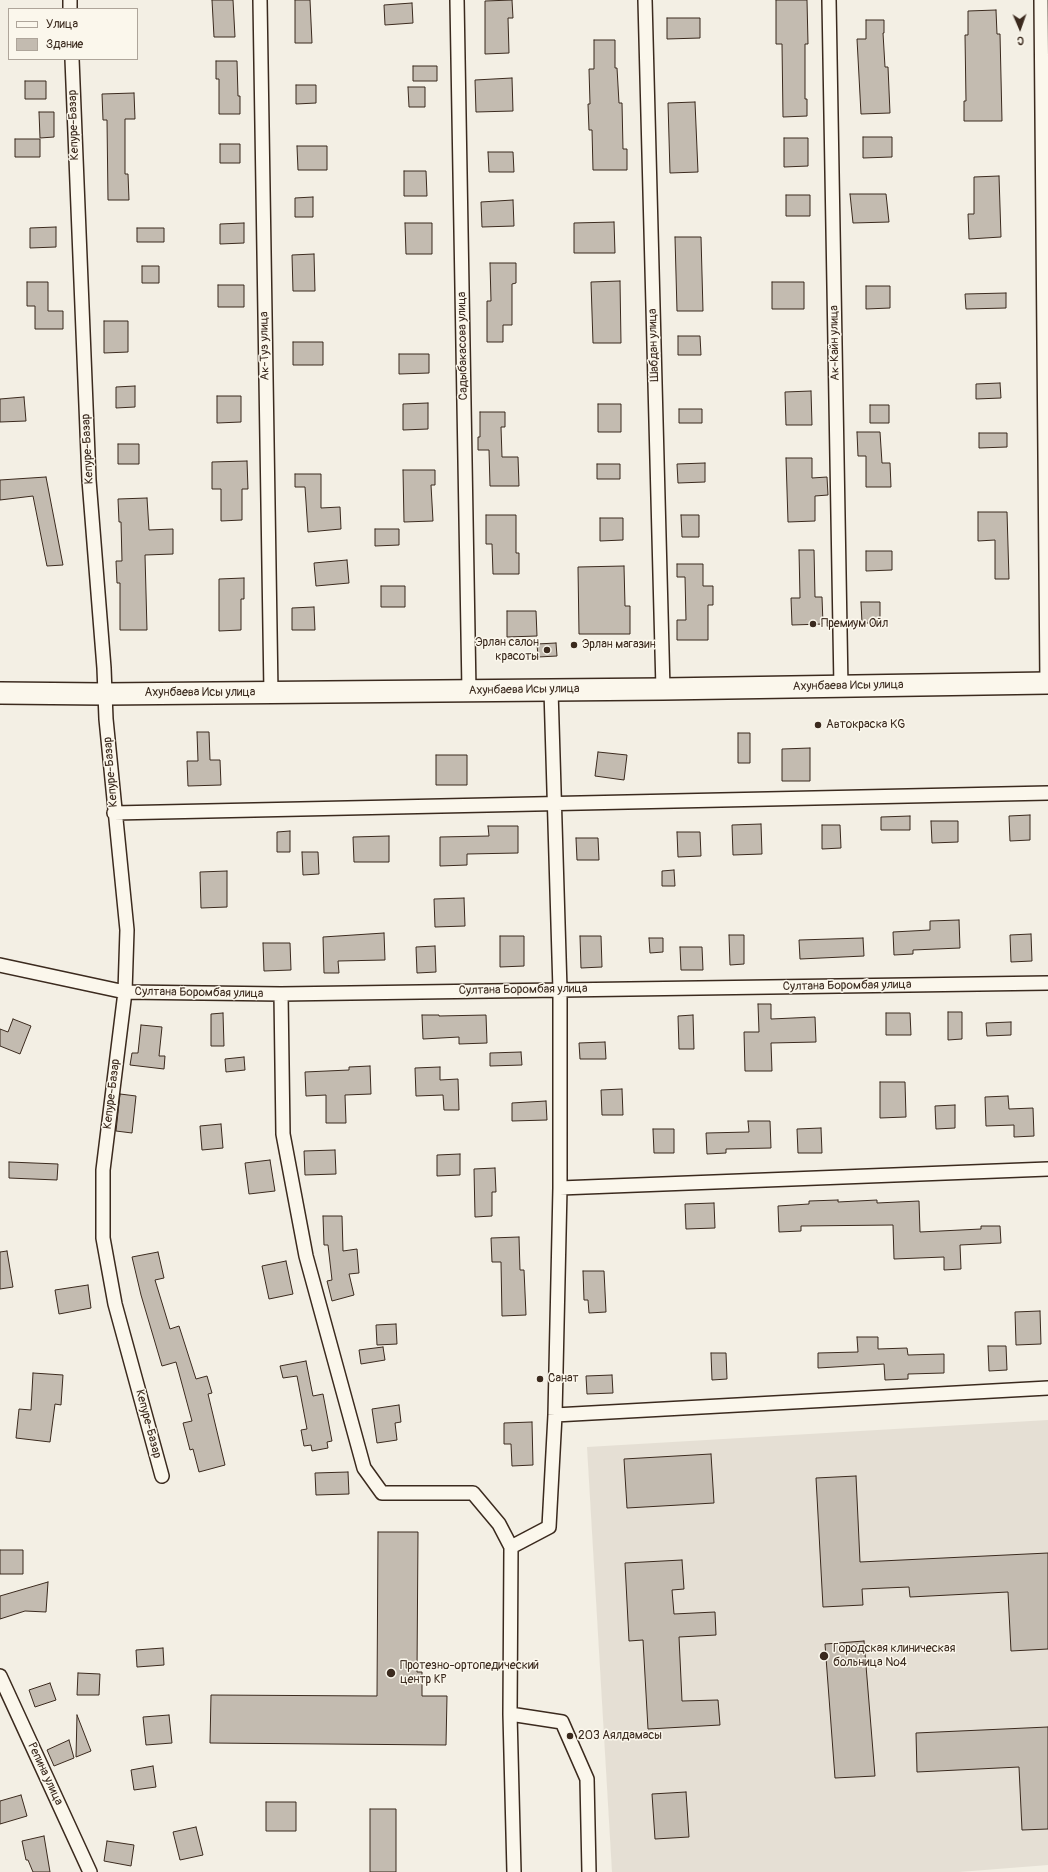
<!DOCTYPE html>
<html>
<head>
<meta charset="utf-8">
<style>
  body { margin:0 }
  #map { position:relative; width:1048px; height:1872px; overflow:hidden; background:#f3efe4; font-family:Pangolin,sans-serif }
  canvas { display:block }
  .legend { position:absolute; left:8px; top:8px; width:130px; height:52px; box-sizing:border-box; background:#fbf7ec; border:1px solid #aea59a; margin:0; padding:5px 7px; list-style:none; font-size:12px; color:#3b2a1e }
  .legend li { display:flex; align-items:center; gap:8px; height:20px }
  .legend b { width:20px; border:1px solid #aea59a }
  .north { position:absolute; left:1000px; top:8px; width:40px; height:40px; -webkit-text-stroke:3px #fbf7ec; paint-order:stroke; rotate:178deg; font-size:11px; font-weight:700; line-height:16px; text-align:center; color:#3b2a1e }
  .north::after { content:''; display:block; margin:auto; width:14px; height:18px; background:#3b2a1e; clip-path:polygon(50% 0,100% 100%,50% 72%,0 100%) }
</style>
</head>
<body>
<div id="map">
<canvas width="1048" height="1872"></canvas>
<ul class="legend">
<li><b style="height:5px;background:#fbf7ec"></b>Улица</li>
<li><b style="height:11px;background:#c3bbb0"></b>Здание</li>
</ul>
<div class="north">С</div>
</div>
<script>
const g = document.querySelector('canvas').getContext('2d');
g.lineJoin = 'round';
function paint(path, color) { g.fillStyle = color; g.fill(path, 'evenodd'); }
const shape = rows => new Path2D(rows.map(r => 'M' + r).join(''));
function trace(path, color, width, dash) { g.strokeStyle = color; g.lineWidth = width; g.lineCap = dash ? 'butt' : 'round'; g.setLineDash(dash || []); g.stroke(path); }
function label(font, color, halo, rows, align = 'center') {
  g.font = font + ' Pangolin,sans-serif'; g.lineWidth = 3; g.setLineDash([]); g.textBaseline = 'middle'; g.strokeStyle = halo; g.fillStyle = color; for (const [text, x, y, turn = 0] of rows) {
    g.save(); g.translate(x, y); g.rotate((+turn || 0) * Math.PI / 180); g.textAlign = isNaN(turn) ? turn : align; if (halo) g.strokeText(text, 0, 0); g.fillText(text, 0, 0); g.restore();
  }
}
paint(shape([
  [1048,1420,1048,1865,959,1872,612,1872,587,1447]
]), '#e5dfd4');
const building = shape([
  [212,0,233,0,235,37,214,37,212,0],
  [295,0,310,0,312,43,295,43,295,0],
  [512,0,513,18,508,18,509,53,485,54,485,1,512,0],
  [776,0,807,0,808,44,805,44,805,99,807,99,807,116,783,117,782,44,776,44,776,0],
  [412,3,413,23,385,25,384,5,412,3],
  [996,10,997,34,1000,34,1002,121,964,121,964,101,966,101,965,35,968,35,968,11,996,10],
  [667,18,700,18,700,38,667,39,667,18],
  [866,20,884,20,884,33,883,33,885,67,888,67,890,113,861,114,857,39,866,39,866,20],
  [594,40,615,40,615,68,617,68,619,103,622,103,623,149,627,149,627,170,593,170,592,130,589,130,588,104,590,104,589,69,594,69,594,40],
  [216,61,237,61,238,96,240,96,240,114,219,114,219,79,216,79,216,61],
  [413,66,437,66,437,81,413,81,413,66],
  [512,78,513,111,476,112,475,80,512,78],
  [25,81,46,81,46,99,25,99,25,81],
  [296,85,316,85,316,103,296,104,296,85],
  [408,87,425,87,425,107,409,107,408,87],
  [134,93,135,119,125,119,125,174,128,174,129,200,108,200,107,120,103,120,102,94,134,93],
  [695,102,698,172,670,173,668,103,695,102],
  [39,112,54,112,54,137,40,138,39,112],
  [863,137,892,137,892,157,863,158,863,137],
  [784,138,808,138,808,166,784,167,784,138],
  [15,139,40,139,40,157,15,157,15,139],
  [220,144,240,144,240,163,220,163,220,144],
  [297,146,327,146,327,170,298,170,297,146],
  [488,152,513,152,514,172,489,172,488,152],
  [404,171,426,171,427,196,404,196,404,171],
  [999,176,1001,237,969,239,968,214,974,214,974,177,999,176],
  [850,194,886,194,889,222,853,223,850,194],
  [786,195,810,195,810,216,786,216,786,195],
  [313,197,313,217,295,217,295,198,313,197],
  [513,200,514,226,482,227,481,202,513,200],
  [614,222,615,253,574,253,574,223,614,222],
  [244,223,244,243,220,244,220,224,244,223],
  [405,223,432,223,432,254,406,254,405,223],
  [56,227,56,247,30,248,30,228,56,227],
  [137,228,164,228,164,242,137,242,137,228],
  [675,237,701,237,703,311,677,311,675,237],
  [314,254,315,291,293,291,292,255,314,254],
  [490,263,516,263,516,283,512,284,512,325,503,325,503,342,487,342,487,301,491,301,490,263],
  [142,266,159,266,159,283,142,283,142,266],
  [620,281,621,343,593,343,591,282,620,281],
  [27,282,48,282,48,311,63,311,63,329,35,329,35,306,27,306,27,282],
  [772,282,804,282,804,309,772,309,772,282],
  [218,285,244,285,244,307,218,307,218,285],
  [866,286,890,286,890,308,866,309,866,286],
  [1006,293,1006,308,966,309,965,294,1006,293],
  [104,321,128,321,128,352,104,353,104,321],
  [678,336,700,336,701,355,678,355,678,336],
  [293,342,323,342,323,365,293,365,293,342],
  [399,354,429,354,429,373,399,374,399,354],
  [1000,383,1001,398,976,399,976,384,1000,383],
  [135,386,135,407,116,408,116,387,135,386],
  [811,391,812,425,786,425,785,392,811,391],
  [217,396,241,396,241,422,217,423,217,396],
  [24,397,26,421,0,422,0,399,24,397],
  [428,403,428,429,403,430,403,404,428,403],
  [598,404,621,404,621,432,598,432,598,404],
  [870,405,889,405,889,423,870,423,870,405],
  [679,409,702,409,702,423,679,423,679,409],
  [480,412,505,412,505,427,501,427,502,457,518,457,519,486,490,486,489,450,478,450,478,437,480,437,480,412],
  [857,432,880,432,882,463,890,463,891,487,866,487,866,456,858,456,857,432],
  [979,433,1007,433,1007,447,979,448,979,433],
  [118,444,139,444,139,464,118,464,118,444],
  [786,458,812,458,812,478,827,477,828,495,815,496,815,521,788,522,786,458],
  [247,461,248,489,242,489,242,520,221,521,221,489,212,489,212,462,247,461],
  [705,463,705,482,678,483,677,464,705,463],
  [597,464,620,464,620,479,597,479,597,464],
  [403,470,435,470,435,485,431,485,433,521,404,522,403,470],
  [295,474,321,474,321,508,340,507,341,529,308,532,305,487,295,487,295,474],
  [46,477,63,565,47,566,33,496,0,500,0,480,46,477],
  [147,498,149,530,173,529,173,554,145,555,147,630,120,630,120,583,117,583,116,561,122,561,121,522,119,522,118,499,147,498],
  [978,512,1007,512,1009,579,995,579,995,540,978,541,978,512],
  [486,515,516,515,516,553,519,553,519,574,493,574,492,544,486,544,486,515],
  [681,515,699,515,699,537,682,537,681,515],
  [600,518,623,518,623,540,600,541,600,518],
  [375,529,399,529,399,545,375,546,375,529],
  [799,550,814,550,815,597,822,597,823,624,792,625,791,598,800,598,799,550],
  [866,551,892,551,892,570,866,571,866,551],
  [347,560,349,583,316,586,314,563,347,560],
  [677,564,703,564,703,586,713,586,713,605,708,605,708,640,677,640,677,620,686,620,685,577,677,577,677,564],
  [624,566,625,606,630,606,630,634,579,634,578,567,624,566],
  [244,578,244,599,241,599,241,630,219,631,219,579,244,578],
  [381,586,405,586,405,607,381,607,381,586],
  [861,602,880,602,880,623,862,623,861,602],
  [314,607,315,630,292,630,292,608,314,607],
  [507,611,536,611,537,636,507,637,507,611],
  [556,643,557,656,538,657,537,644,556,643],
  [197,732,209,732,210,760,220,760,221,785,188,786,187,761,198,761,197,732],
  [738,733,750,733,750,763,738,763,738,733],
  [810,748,810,781,782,781,782,749,810,748],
  [598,752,627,755,624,780,595,776,598,752],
  [436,755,467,755,467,785,436,785,436,755],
  [1030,815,1030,840,1010,841,1009,816,1030,815],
  [910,816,910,830,881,830,881,817,910,816],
  [931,821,958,821,958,842,932,843,931,821],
  [761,824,762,854,733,855,732,825,761,824],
  [822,825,840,825,841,848,822,849,822,825],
  [488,826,518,826,518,853,467,854,467,865,440,866,440,837,489,836,488,826],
  [290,831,290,852,277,852,277,832,290,831],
  [677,832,700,832,701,856,678,857,677,832],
  [389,836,389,862,354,862,353,837,389,836],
  [576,838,598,838,599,860,577,860,576,838],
  [302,852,318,852,319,874,303,875,302,852],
  [674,870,675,886,662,886,662,871,674,870],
  [227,871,227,907,201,908,200,872,227,871],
  [464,898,465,926,435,927,434,899,464,898],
  [959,920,960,948,913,950,913,954,894,955,893,932,930,930,930,921,959,920],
  [384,933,385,960,338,961,339,973,324,973,323,937,384,933],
  [1031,934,1032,961,1011,962,1010,935,1031,934],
  [729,935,744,935,744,964,730,965,729,935],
  [500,936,524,936,524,966,500,967,500,936],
  [580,936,601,936,602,967,581,968,580,936],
  [649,938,663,938,663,952,650,953,649,938],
  [863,938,864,956,800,959,799,940,863,938],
  [263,943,290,943,291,970,264,971,263,943],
  [435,946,436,972,417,973,416,947,435,946],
  [680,947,702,947,703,970,681,970,680,947],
  [758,1004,771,1004,771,1019,815,1017,816,1042,771,1043,772,1071,745,1071,744,1032,759,1032,758,1004],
  [948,1012,962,1012,962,1039,948,1040,948,1012],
  [223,1013,224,1046,211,1046,211,1014,223,1013],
  [886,1013,910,1013,911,1035,886,1035,886,1013],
  [422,1015,439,1015,439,1016,486,1015,487,1043,459,1044,459,1037,423,1039,422,1015],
  [693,1015,694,1049,679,1049,678,1016,693,1015],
  [13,1019,31,1026,20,1054,0,1046,0,1029,8,1032,13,1019],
  [1011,1022,1011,1035,987,1036,986,1023,1011,1022],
  [141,1025,162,1027,159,1056,165,1056,164,1069,130,1065,132,1053,138,1053,141,1025],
  [605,1042,606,1059,580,1059,579,1043,605,1042],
  [521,1052,522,1065,490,1066,490,1053,521,1052],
  [244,1057,245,1070,226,1072,225,1059,244,1057],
  [370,1066,371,1094,345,1095,346,1123,326,1123,326,1095,306,1096,305,1072,349,1070,349,1067,370,1066],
  [440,1067,440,1080,458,1079,459,1110,444,1110,443,1095,416,1096,415,1068,440,1067],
  [880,1082,905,1082,906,1117,880,1118,880,1082],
  [622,1089,623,1115,602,1115,601,1090,622,1089],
  [120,1094,136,1096,132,1133,116,1131,120,1094],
  [1008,1096,1009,1109,1033,1108,1034,1136,1014,1137,1014,1125,986,1126,985,1097,1008,1096],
  [546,1101,547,1120,512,1121,512,1103,546,1101],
  [955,1105,955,1128,936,1129,935,1106,955,1105],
  [748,1121,770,1121,771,1148,726,1149,726,1153,707,1154,706,1133,749,1132,748,1121],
  [221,1124,223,1148,202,1150,200,1126,221,1124],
  [821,1128,822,1153,798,1153,797,1129,821,1128],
  [653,1129,674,1129,674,1153,654,1153,653,1129],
  [335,1150,336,1174,305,1175,304,1151,335,1150],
  [460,1154,460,1175,437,1176,437,1155,460,1154],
  [270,1160,275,1191,249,1194,245,1163,270,1160],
  [9,1162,58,1164,57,1180,9,1178,9,1162],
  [495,1168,496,1192,492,1192,492,1216,475,1217,474,1169,495,1168],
  [838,1200,838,1202,877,1200,877,1203,919,1201,920,1232,981,1229,981,1226,1000,1226,1001,1243,960,1245,961,1269,944,1270,944,1257,894,1259,893,1225,801,1226,801,1231,779,1232,778,1206,809,1204,809,1201,838,1200],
  [714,1203,715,1228,686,1229,685,1204,714,1203],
  [323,1216,342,1216,343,1251,357,1249,359,1273,349,1274,354,1295,332,1301,327,1281,332,1280,328,1245,324,1245,323,1216],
  [519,1237,520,1270,524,1270,526,1315,502,1316,501,1262,492,1262,491,1238,519,1237],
  [7,1251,13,1287,0,1289,0,1252,7,1251],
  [158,1252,164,1278,155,1280,170,1329,179,1326,196,1379,207,1376,212,1393,208,1394,225,1465,199,1472,193,1449,190,1450,183,1423,192,1421,176,1362,162,1366,141,1295,132,1257,158,1252],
  [286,1261,293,1294,269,1299,262,1266,286,1261],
  [583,1271,604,1271,606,1312,589,1313,588,1300,584,1300,583,1271],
  [88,1285,91,1308,59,1314,55,1290,88,1285],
  [1040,1311,1041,1344,1016,1345,1015,1312,1040,1311],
  [396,1324,397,1344,377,1345,376,1325,396,1324],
  [857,1337,878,1337,878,1349,907,1348,908,1355,944,1354,944,1373,908,1374,908,1379,885,1380,884,1364,818,1368,818,1353,858,1352,857,1337],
  [988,1346,1006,1346,1007,1370,989,1371,988,1346],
  [383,1347,385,1360,361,1364,359,1350,383,1347],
  [711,1353,726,1353,727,1379,712,1380,711,1353],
  [306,1361,313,1396,323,1394,332,1441,327,1442,328,1448,312,1451,311,1445,304,1446,301,1430,307,1429,297,1376,283,1378,280,1366,306,1361],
  [33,1373,63,1375,61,1405,55,1404,50,1442,16,1438,19,1409,31,1410,33,1373],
  [612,1375,613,1393,587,1394,586,1376,612,1375],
  [399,1405,401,1422,395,1423,397,1440,377,1443,372,1409,399,1405],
  [532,1422,533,1465,512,1466,511,1444,504,1444,504,1423,532,1422],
  [711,1454,714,1503,627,1508,624,1459,711,1454],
  [348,1472,349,1494,316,1495,315,1473,348,1472],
  [856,1476,860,1562,1048,1553,1048,1649,1011,1651,1008,1592,910,1597,909,1587,862,1589,863,1605,823,1607,816,1478,856,1476],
  [378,1532,418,1532,417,1672,422,1672,422,1696,447,1696,446,1745,210,1743,211,1695,377,1696,378,1532],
  [0,1550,23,1550,23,1574,0,1574,0,1550],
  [682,1560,684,1589,672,1590,674,1614,715,1612,716,1635,679,1637,682,1701,718,1700,720,1725,648,1729,643,1640,629,1641,625,1563,682,1560],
  [48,1582,46,1612,25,1611,0,1619,0,1596,48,1582],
  [864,1641,875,1776,835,1778,825,1644,864,1641],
  [163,1648,164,1665,137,1667,136,1650,163,1648],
  [78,1673,100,1674,99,1695,77,1695,78,1673],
  [50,1683,56,1700,35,1707,29,1690,50,1683],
  [77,1715,91,1751,76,1757,77,1715],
  [169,1715,172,1743,146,1745,143,1717,169,1715],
  [1048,1727,1048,1829,1022,1830,1019,1767,917,1772,916,1733,1048,1727],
  [69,1740,74,1758,54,1766,47,1750,69,1740],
  [153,1766,156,1787,134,1790,131,1770,153,1766],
  [686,1792,689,1837,655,1839,652,1794,686,1792],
  [21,1795,27,1816,0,1824,0,1801,21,1795],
  [266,1802,296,1802,296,1831,266,1831,266,1802],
  [370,1809,396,1809,396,1872,370,1872,370,1809],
  [196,1827,203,1855,180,1860,173,1832,196,1827],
  [44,1836,50,1872,33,1872,28,1860,26,1860,22,1841,44,1836],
  [107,1841,134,1845,131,1866,104,1861,107,1841]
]);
paint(building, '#c3bbb0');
trace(building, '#3b2a1e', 1);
const street = shape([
  [70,0,70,9],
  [260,0,271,692],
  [457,0,469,691],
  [645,0,663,689],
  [829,0,841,687],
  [1041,0,1047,683],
  [72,59,89,480,104,668,106,719,127,930,125,992,103,1170,103,1238,115,1304,162,1476],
  [114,813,1048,793],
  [0,965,125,992,281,994,1048,983],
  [281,994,283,1134,306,1256,364,1468,382,1493,473,1493,499,1524,511,1547],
  [560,1188,1048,1169],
  [555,1415,1048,1388],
  [0,1676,90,1872],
  [510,1714,511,1547,549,1527,555,1415,560,1188,560,990,551,690],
  [514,1872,510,1714,562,1722,587,1779,589,1872]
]);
const primary = shape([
  [0,693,104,694,663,689,1048,683]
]);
trace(street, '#3b2a1e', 16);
trace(primary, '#3b2a1e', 24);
trace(street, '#fbf7ec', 13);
trace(primary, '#fbf7ec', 21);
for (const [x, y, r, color] of [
  [813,624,4,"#3b2a1e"],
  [574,645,4,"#3b2a1e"],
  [547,650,4,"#3b2a1e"],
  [818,725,4,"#3b2a1e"],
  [540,1379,4,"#3b2a1e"],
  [824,1656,5,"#3b2a1e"],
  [391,1673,5,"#3b2a1e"],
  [570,1736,4,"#3b2a1e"]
]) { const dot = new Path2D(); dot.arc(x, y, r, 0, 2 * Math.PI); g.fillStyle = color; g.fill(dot); trace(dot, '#fbf7ec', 1.5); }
label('12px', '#3b2a1e', '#fbf7ec', [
  ["Кепуре-Базар",74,125,-92],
  ["Ак-Кайн улица",835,343,-91],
  ["Шабдан улица",654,345,-92],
  ["Ак-Туз улица",265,346,-91],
  ["Садыбакасова улица",463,346,-91],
  ["Кепуре-Базар",88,449,-93],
  ["Ахунбаева Исы улица",848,686,-1],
  ["Ахунбаева Исы улица",524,690,-1],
  ["Ахунбаева Исы улица",200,693],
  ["Кепуре-Базар",111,772,-95],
  ["Султана Боромбая улица",847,986,-1],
  ["Султана Боромбая улица",523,990,-1],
  ["Султана Боромбая улица",199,993,1],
  ["Кепуре-Базар",112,1094,-83],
  ["Кепуре-Базар",148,1424,75],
  ["Репина улица",45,1774,65]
]);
label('12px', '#3b2a1e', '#fbf7ec', [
  ["Премиум Ойл",821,624],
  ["Эрлан салон",539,643,"right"],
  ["красоты",539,657,"right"],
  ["Эрлан магазин",582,645],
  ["Автокраска KG",826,725],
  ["Санат",548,1379],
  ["Городская клиническая",833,1649],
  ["больница №4",833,1663],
  ["Протезно-ортопедический",400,1666],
  ["центр КР",400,1680],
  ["203 Аялдамасы",578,1736]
], 'left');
</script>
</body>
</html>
